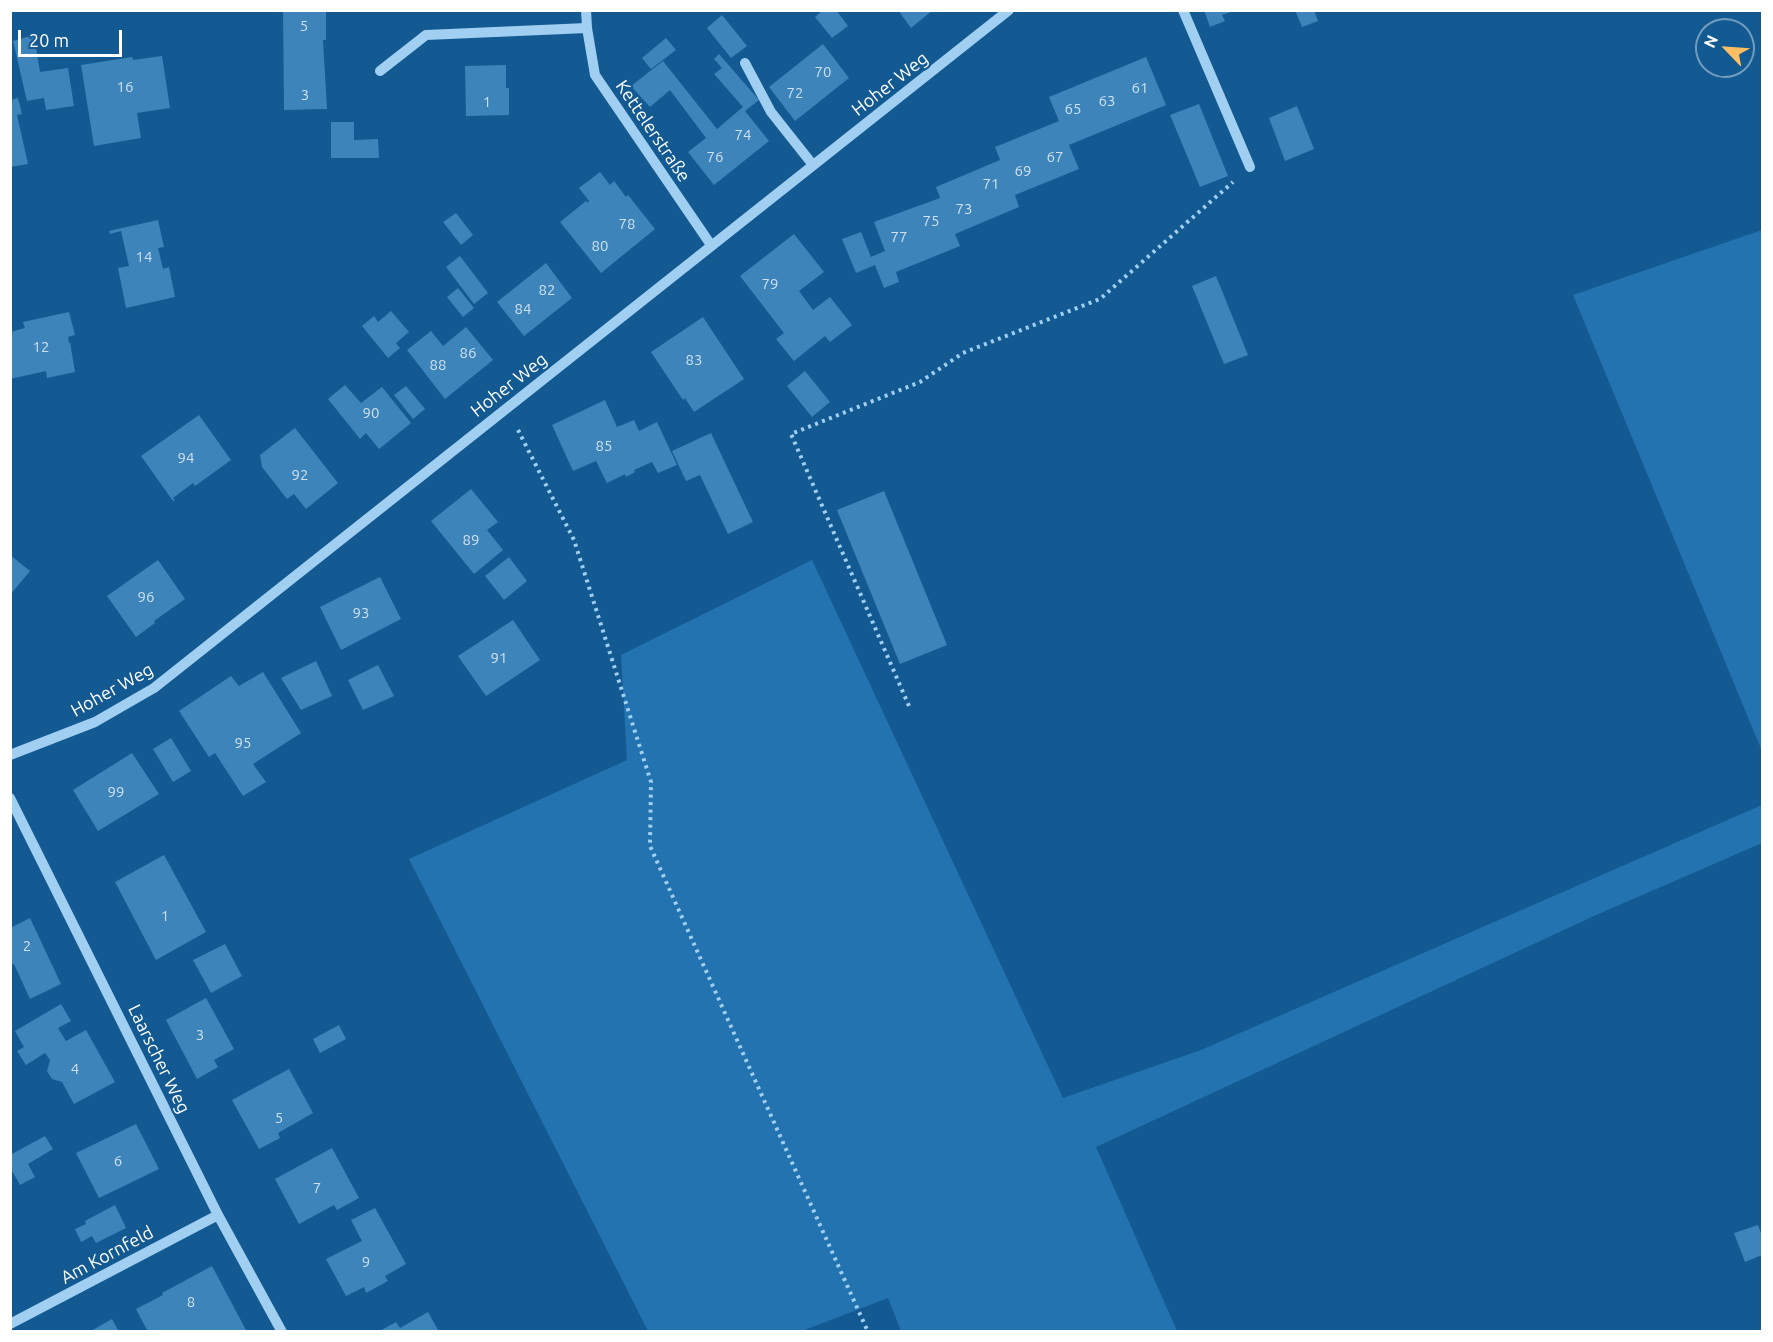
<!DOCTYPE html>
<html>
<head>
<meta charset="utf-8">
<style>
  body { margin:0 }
  #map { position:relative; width:1773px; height:1342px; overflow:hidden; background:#135a92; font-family:Ubuntu,sans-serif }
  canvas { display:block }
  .frame { position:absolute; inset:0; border:12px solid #fff; pointer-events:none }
  .north { position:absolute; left:1695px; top:18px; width:60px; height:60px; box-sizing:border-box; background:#135a92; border:2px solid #719cbe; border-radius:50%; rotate:295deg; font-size:16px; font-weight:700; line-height:24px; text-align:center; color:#fff }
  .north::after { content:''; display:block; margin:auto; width:21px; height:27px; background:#ffbe61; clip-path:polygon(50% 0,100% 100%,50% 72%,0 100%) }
  .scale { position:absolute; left:18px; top:30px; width:104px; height:27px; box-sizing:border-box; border:3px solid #fff; border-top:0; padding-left:8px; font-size:18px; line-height:21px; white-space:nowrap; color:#fff; -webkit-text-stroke:4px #135a92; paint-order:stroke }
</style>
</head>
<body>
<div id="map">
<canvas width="1773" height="1342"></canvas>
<div class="frame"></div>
<div class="north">N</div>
<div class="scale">20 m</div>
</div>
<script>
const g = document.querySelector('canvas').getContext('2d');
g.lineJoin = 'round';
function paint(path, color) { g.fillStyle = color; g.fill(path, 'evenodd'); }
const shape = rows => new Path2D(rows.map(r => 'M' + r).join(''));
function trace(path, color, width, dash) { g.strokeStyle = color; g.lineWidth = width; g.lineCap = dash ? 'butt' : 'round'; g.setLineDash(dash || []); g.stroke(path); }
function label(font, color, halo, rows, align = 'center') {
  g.font = font + ' Ubuntu,sans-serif'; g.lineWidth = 4.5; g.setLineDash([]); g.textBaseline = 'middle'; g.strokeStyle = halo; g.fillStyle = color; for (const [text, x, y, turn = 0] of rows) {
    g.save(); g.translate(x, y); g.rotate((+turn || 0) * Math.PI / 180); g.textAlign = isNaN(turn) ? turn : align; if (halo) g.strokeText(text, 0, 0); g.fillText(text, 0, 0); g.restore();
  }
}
paint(shape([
  [1762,230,1762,751,1573,295],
  [812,560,1063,1098,1201,1050,1762,805,1762,843,1594,916,1096,1147,1177,1331,901,1331,888,1298,802,1331,648,1331,409,859,627,760,621,655]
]), '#2273af');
paint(shape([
  [823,10,836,10,848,26,832,38,815,17],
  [898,10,933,10,911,28],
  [1204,10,1233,10,1233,11,1222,15,1225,21,1210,27],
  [1295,10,1314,10,1318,21,1302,27],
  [283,11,326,11,326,40,323,40,327,109,284,110],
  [722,15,747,46,731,58,707,28],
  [34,35,40,72,68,68,74,106,46,110,44,98,27,101,13,41],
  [666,38,676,50,651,69,642,58],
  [823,44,849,78,795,121,769,87],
  [719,54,759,100,745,111,769,141,714,185,688,152,706,138,670,90,650,107,631,86,663,61,717,129,743,107,714,74,722,68,714,59],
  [162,56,170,108,137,113,141,138,94,146,81,65,132,57,133,60],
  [1146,57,1166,105,1069,145,1079,169,1015,195,1019,207,955,234,960,246,896,272,899,282,884,288,875,265,856,273,842,239,861,232,871,257,885,251,874,222,940,198,936,187,1000,160,995,147,1059,121,1049,97],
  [506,65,506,88,509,88,509,115,466,116,465,66],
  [18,98,22,114,17,115,28,164,10,167,10,100],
  [1199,104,1228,176,1200,187,1170,115],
  [1297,106,1314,149,1285,161,1269,118],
  [331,122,354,122,354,140,378,139,379,158,331,158],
  [600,172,610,185,614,181,626,197,628,195,655,229,601,273,560,222,586,201,588,203,589,201,579,188],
  [456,213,473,235,461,245,443,222],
  [158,220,164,247,158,248,163,269,169,267,175,297,126,308,118,268,129,266,121,231,110,234,109,231],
  [794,234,824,272,799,291,813,310,830,297,852,325,830,342,825,336,794,361,776,339,784,333,740,276],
  [460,256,488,293,474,304,446,267],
  [546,263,572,298,524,336,497,302],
  [1216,276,1248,355,1224,364,1192,286],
  [458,288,474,308,463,317,447,297],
  [391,311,409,332,396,343,400,348,388,358,362,326,374,316,378,322],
  [69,312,75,335,68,337,69,343,70,342,75,372,47,378,46,371,10,379,10,332,25,328,23,322],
  [703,317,744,379,694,412,685,398,683,400,651,352],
  [466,327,493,360,445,399,407,350,431,331,443,346],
  [805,371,830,402,812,417,787,386],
  [345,385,361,403,382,387,411,423,379,449,366,433,360,439,328,399],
  [406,386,425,409,413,419,394,395],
  [605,400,617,427,634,420,639,431,657,422,677,465,658,473,652,462,634,470,635,472,626,477,625,474,607,483,596,461,573,471,552,425],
  [199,415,231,460,195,486,193,483,173,498,175,500,173,501,141,456],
  [295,428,338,483,306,509,294,494,287,499,262,467,260,455],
  [711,433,753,522,728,534,700,475,686,481,672,451],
  [471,489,498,522,487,530,503,550,474,574,431,521],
  [884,491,947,645,900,664,837,510],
  [10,555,30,571,10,595],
  [509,557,527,581,504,600,485,576],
  [158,560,185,599,154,621,155,623,136,637,107,596],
  [380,577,401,619,341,650,320,607],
  [513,620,540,660,486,696,458,656],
  [316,661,332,696,301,710,281,678],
  [378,665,394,696,363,710,348,680],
  [263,672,301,733,253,764,266,782,243,796,215,753,209,757,179,711,231,676,239,686],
  [171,738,191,771,173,782,153,749],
  [132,753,159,794,98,831,73,790],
  [164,855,206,932,156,960,115,882],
  [30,918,61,984,30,999,14,964,10,965,10,928],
  [225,944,242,976,211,993,193,960],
  [206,998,234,1049,214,1060,218,1067,197,1079,166,1020],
  [61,1004,71,1021,58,1028,66,1041,86,1030,115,1082,74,1104,62,1082,52,1079,47,1071,50,1060,45,1053,26,1065,17,1051,24,1047,15,1031],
  [339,1025,346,1039,320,1053,313,1039],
  [289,1069,313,1113,278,1133,280,1138,259,1149,232,1100],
  [136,1124,159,1169,99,1198,76,1153],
  [45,1136,53,1149,28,1164,35,1177,20,1185,10,1167,10,1155],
  [332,1148,359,1198,337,1210,334,1205,299,1224,275,1179],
  [115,1205,126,1228,96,1243,92,1236,81,1242,75,1229,86,1224,85,1221],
  [375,1208,406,1264,385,1276,388,1281,366,1293,364,1287,346,1296,326,1259,362,1241,351,1220],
  [1758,1225,1762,1236,1762,1255,1745,1262,1734,1233],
  [212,1266,247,1332,148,1332,136,1309,163,1295,162,1293],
  [428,1312,438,1330,434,1332,378,1332,396,1322,400,1328],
  [112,1319,119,1332,89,1332]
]), '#3c84ba');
trace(shape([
  [518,430,574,540,651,782,650,846,868,1332],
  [909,706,791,434,920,382,963,353,1100,299,1233,182]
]), '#a1cff2', 4, [3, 4.5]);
trace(shape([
  [586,10,587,28,595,75,711,245],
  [1183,10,1250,167],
  [745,63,771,112,813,165],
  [380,71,426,35,587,28],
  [10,755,95,722,154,688,1009,10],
  [10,798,218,1215,282,1332],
  [10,1324,218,1215]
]), '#a1cff2', 10);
label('15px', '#cee0ee', null, [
  ["5",304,26],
  ["70",823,72],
  ["16",125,87],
  ["61",1140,88],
  ["72",795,93],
  ["3",305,95],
  ["63",1107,101],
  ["1",487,102],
  ["65",1073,109],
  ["74",743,135],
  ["76",715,157],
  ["67",1055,157],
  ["69",1023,171],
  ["71",991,184],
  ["73",964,209],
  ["75",931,221],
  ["78",627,224],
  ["77",899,237],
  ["80",600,246],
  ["14",144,257],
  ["79",770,284],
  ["82",547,290],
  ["84",523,309],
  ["12",41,347],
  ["86",468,353],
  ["83",694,360],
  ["88",438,365],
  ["90",371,413],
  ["85",604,446],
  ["94",186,458],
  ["92",300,475],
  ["89",471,540],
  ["96",146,597],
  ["93",361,613],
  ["91",499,658],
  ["95",243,743],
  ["99",116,792],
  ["1",165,916],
  ["2",27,946],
  ["3",200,1035],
  ["4",75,1069],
  ["5",279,1118],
  ["6",118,1161],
  ["7",317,1188],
  ["9",366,1262],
  ["8",191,1302]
]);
label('18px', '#fff', '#135a92', [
  ["Hoher Weg",890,84,-38],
  ["Kettelerstraße",653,131,56],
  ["Hoher Weg",509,385,-38],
  ["Hoher Weg",112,690,-29],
  ["Laarscher Weg",159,1059,64],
  ["Am Kornfeld",107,1255,-28]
]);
</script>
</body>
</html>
